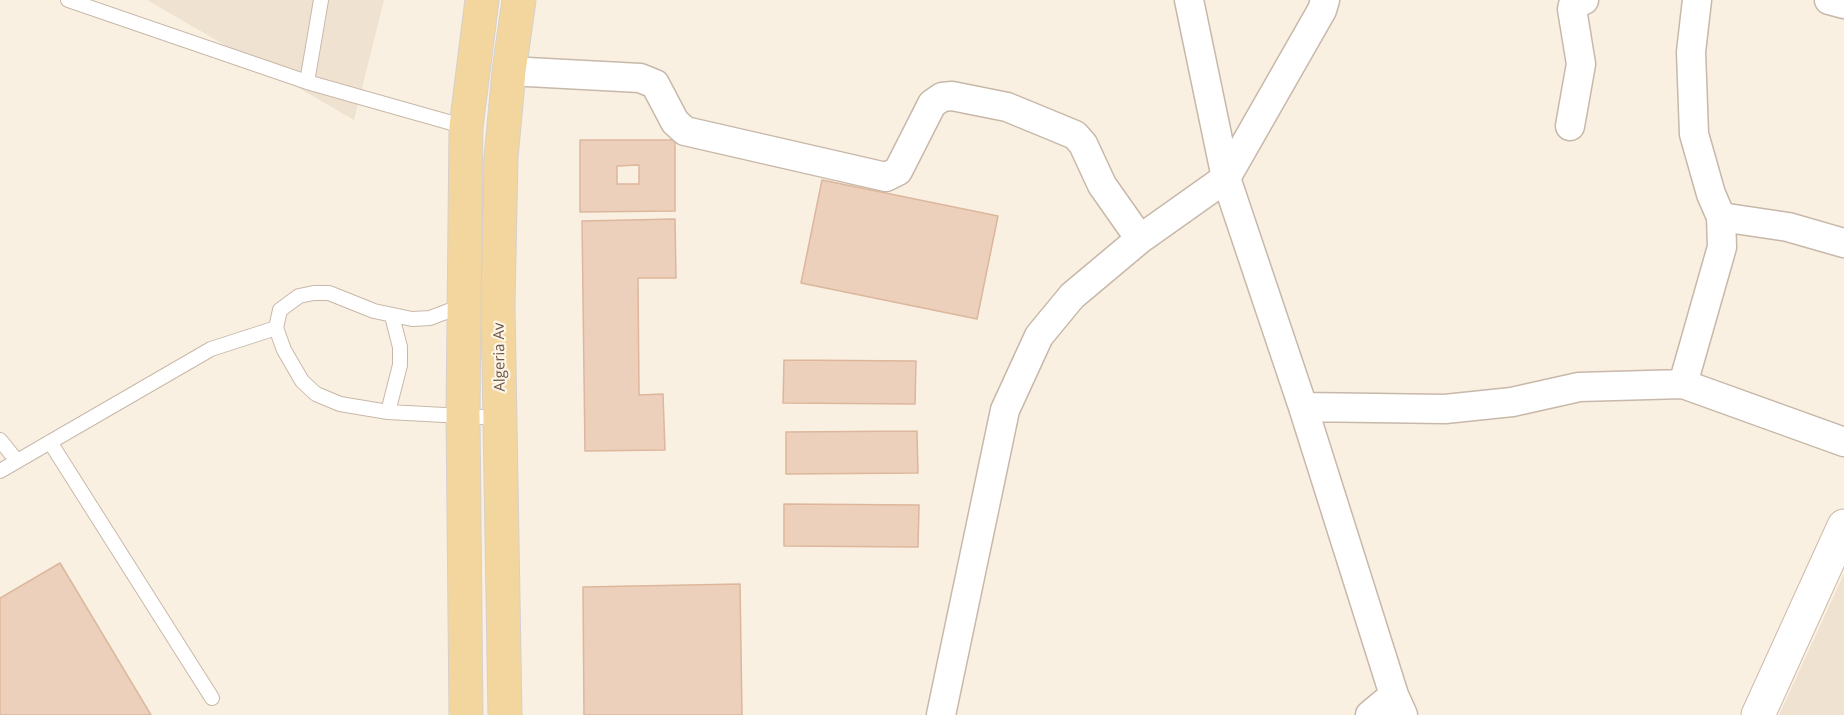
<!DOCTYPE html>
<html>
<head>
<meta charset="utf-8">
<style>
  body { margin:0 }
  canvas { display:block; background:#f9f0e1 }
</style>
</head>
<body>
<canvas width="1844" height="715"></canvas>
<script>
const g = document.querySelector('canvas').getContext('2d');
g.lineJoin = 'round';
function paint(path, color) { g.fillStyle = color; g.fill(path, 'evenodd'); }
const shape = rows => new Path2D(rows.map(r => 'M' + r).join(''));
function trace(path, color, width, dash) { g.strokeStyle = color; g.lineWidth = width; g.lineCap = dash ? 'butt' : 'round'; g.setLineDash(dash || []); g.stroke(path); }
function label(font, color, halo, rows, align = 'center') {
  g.font = font + ' "Open Sans",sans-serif'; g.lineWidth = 4.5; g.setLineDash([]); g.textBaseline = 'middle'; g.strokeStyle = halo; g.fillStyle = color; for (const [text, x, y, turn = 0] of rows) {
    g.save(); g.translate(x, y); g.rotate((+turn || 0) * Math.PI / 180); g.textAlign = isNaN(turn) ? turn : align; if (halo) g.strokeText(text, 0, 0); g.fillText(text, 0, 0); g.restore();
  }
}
paint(shape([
  [147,0,384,0,354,120],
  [1844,574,1844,715,1779,715]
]), '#f0e2d0');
const building = shape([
  [580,140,675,140,675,211,580,212,580,140],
  [639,165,639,184,617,184,617,166,639,165],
  [822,180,998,216,977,319,801,283,822,180],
  [675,219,676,278,638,278,639,395,663,394,665,450,585,451,582,221,675,219],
  [784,360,916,361,915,404,783,403,784,360],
  [917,431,918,473,786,474,786,432,917,431],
  [784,504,919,505,918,547,784,546,784,504],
  [60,563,151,715,0,715,0,598,60,563],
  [740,584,742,715,584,715,583,587,740,584]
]);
paint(building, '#ecd0bb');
trace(building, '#ddb79d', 1.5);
const lane = shape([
  [68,0,307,82,466,127],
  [307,82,321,0],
  [464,305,430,318,412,319,374,311,329,293,314,293,299,296,280,310,276,328,284,350,302,381,316,394,340,404,388,412,501,418],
  [388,412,400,365,400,347,392,316],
  [0,440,17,461],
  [50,442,212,698],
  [0,471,211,349,276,328]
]);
const street = shape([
  [1189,0,1226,178,1303,407,1394,695,1403,715],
  [1697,0,1691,52,1694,134,1711,194,1721,217,1722,247,1683,384,1844,442],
  [1829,0,1844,4],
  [509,71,640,78,655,84,675,122,685,131,886,177,898,171,932,104,942,97,952,96,1007,107,1075,135,1083,144,1102,185,1140,239],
  [1570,126,1581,64,1572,9,1573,5,1584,0],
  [1721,217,1788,227,1844,243],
  [1303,407,1445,409,1512,402,1579,387,1683,384],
  [941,715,1005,410,1039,336,1072,296,1140,239,1226,178,1322,10,1325,0],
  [1370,715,1394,695]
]);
const secondary = shape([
  [1758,715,1844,526]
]);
const primary = shape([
  [466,715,463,414,466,127,482,0],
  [505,715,498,305,501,158,509,71,519,0]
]);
trace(lane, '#c8b8a9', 16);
trace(street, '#c8b8a9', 31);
trace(secondary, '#cebaa9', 35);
trace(primary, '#d6d0cc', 35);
trace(lane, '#fff', 14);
trace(street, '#fff', 28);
trace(secondary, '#fff', 33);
trace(primary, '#f3d69e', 33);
label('15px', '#6e584a', '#fdf5e6', [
  ["Algeria Av",500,357,-91]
]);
</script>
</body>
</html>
